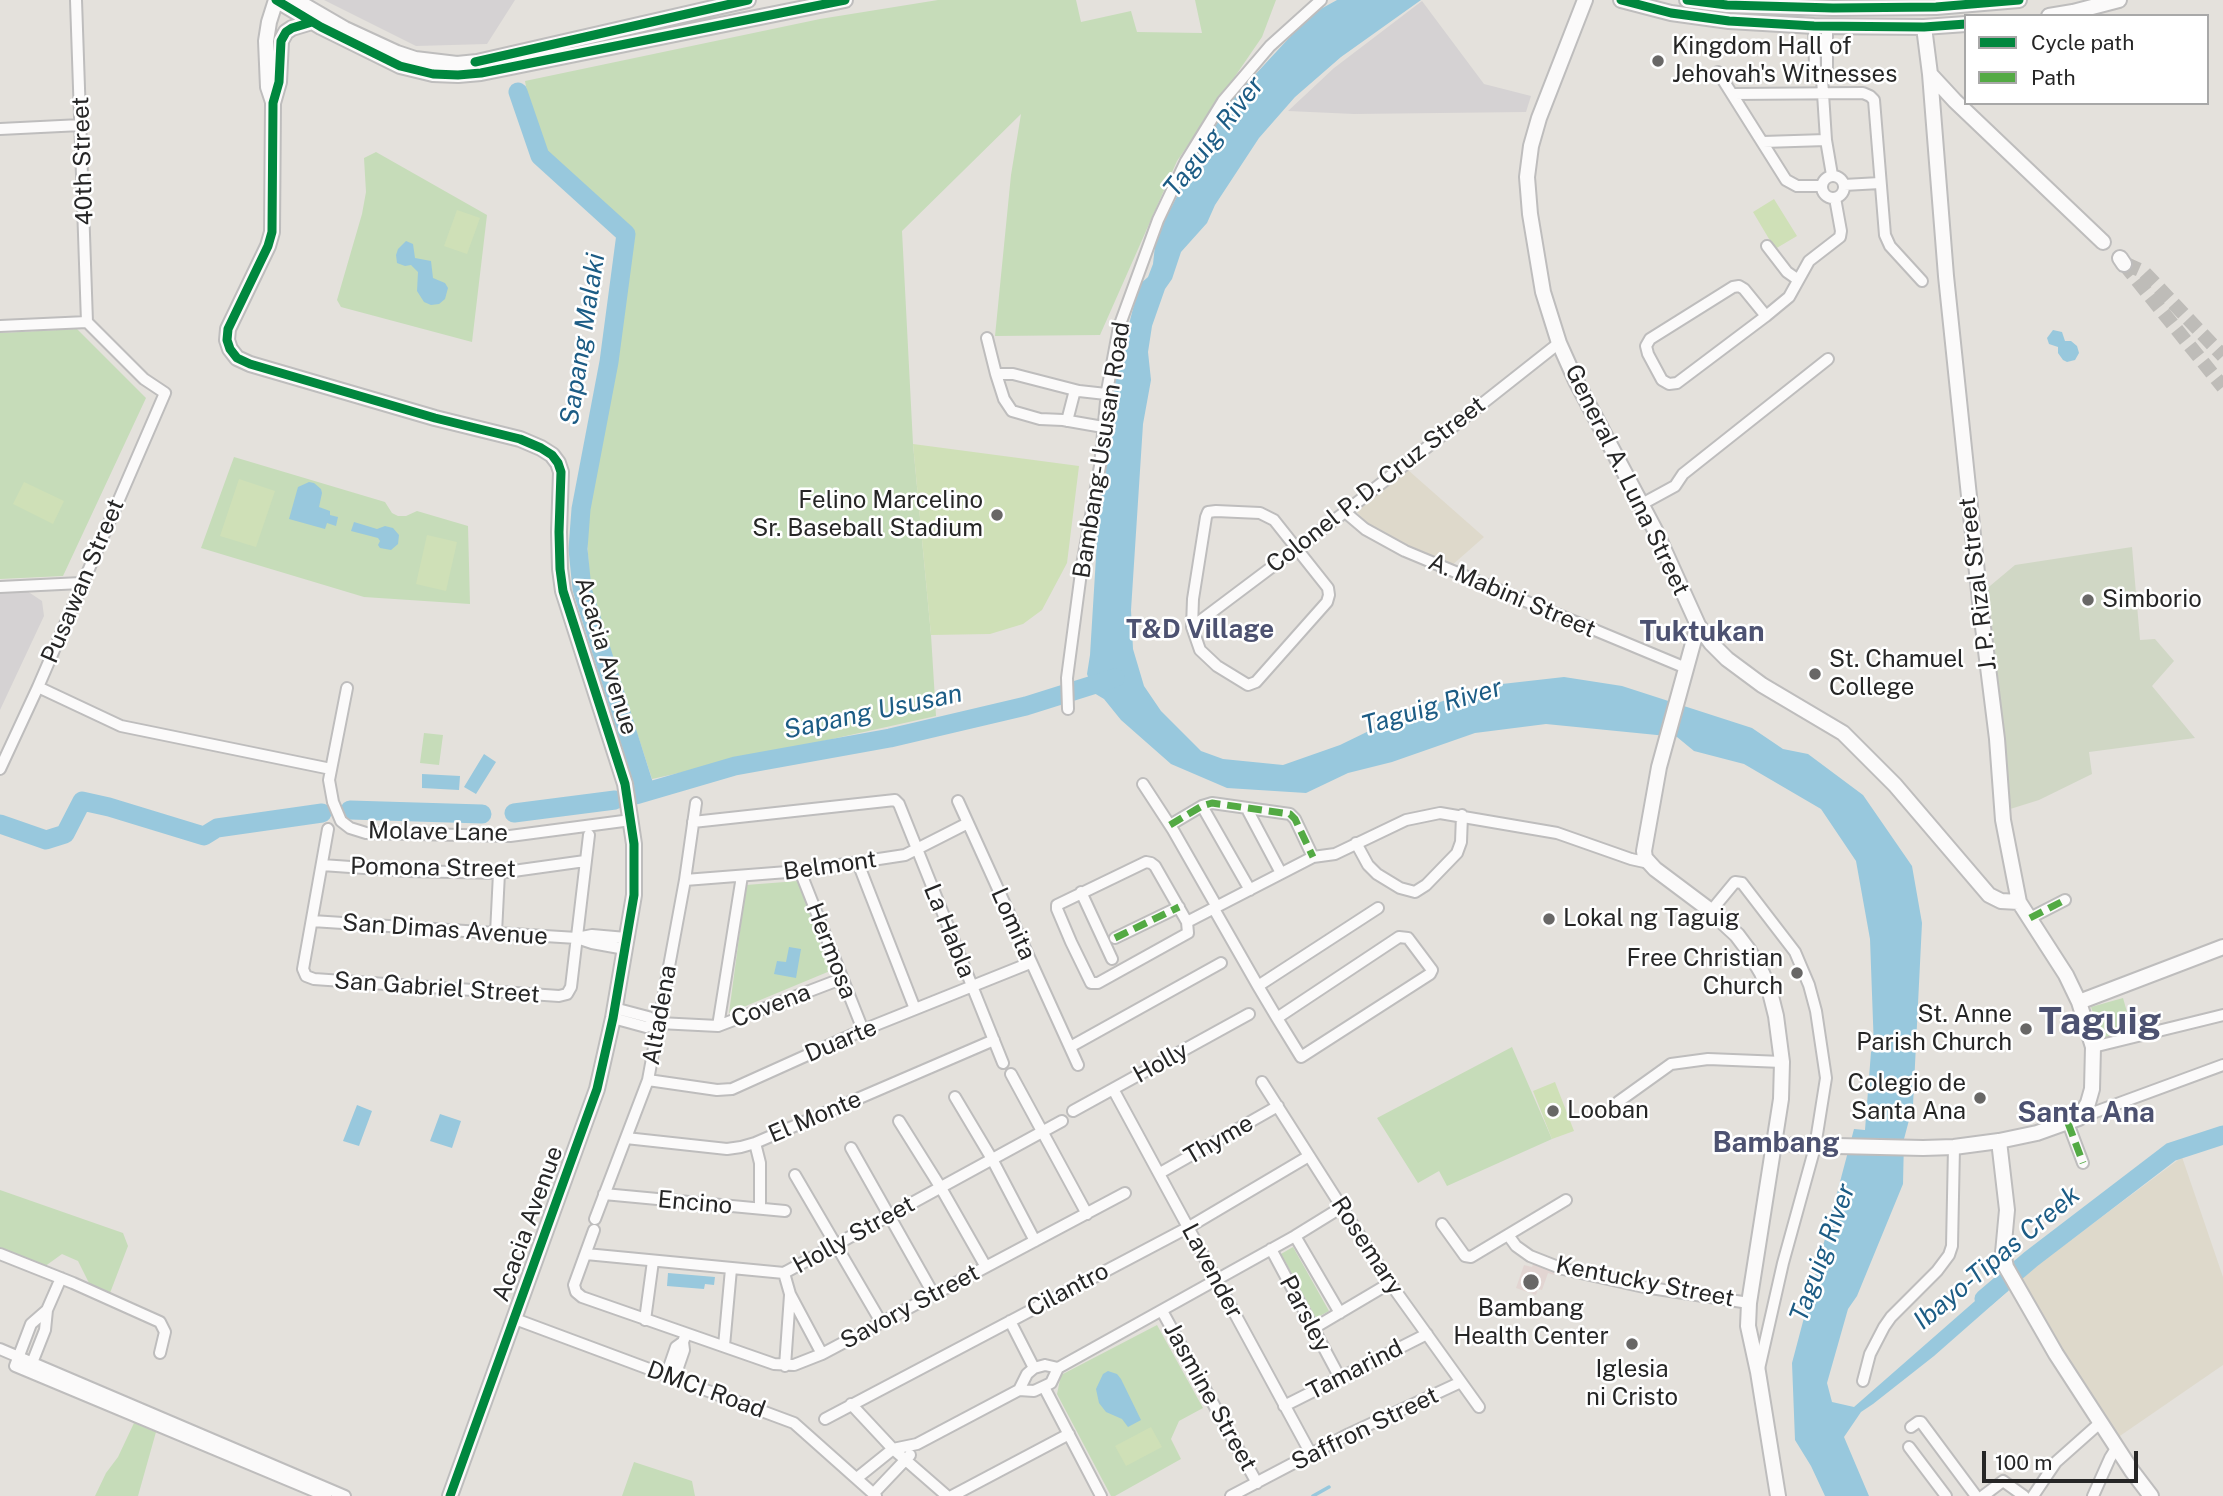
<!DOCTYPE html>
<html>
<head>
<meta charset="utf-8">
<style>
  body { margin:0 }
  #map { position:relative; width:2223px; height:1496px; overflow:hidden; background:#e4e1dc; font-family:"Public Sans",sans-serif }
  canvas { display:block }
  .legend { position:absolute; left:1964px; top:14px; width:245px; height:91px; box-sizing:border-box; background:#fff; border:2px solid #a8a8a8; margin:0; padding:9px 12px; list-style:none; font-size:21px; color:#262626 }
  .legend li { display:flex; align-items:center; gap:14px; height:35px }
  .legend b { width:35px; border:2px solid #a8a8a8 }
  .scale { position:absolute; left:1982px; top:1451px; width:156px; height:32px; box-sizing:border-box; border:4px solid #262626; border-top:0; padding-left:9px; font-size:21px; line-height:24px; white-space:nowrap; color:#262626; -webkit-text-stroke:5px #fff; paint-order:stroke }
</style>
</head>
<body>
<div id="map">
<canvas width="2223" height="1496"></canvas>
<ul class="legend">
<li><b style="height:9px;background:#00873e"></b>Cycle path</li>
<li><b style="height:9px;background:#53aa44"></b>Path</li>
</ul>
<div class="scale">100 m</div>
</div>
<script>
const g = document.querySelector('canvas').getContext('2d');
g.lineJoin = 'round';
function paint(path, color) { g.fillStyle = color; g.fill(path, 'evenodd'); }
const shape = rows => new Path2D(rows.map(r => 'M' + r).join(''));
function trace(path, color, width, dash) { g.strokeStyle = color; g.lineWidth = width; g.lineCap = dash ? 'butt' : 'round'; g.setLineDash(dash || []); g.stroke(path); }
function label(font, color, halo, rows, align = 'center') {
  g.font = font + ' "Public Sans",sans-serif'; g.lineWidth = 5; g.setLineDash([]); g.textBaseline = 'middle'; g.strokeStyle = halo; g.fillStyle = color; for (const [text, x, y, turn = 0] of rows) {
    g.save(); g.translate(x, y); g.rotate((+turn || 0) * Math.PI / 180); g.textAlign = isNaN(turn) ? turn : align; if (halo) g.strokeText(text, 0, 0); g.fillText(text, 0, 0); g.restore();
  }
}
paint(shape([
  [324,0,515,0,487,44,416,46],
  [1422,1,1484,84,1531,96,1526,112,1354,114,1288,111,1334,68],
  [27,591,42,601,44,616,0,710,0,592]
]), '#d5d2d3');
paint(shape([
  [1408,470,1484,537,1450,567,1372,529,1355,510],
  [2182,1157,2223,1277,2223,1365,2114,1440,2020,1278]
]), '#ded9cb');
paint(shape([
  [1535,1259,1557,1268,1554,1275,1548,1273,1542,1290,1538,1289,1536,1295,1516,1288,1524,1265,1532,1267]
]), '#e2d5d2');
paint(shape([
  [938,0,1076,0,1081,22,1131,11,1137,32,1202,33,1195,0,1276,0,1262,37,1177,161,1100,335,995,336,1011,175,1021,114,902,231,913,444,931,635,936,716,652,779,590,587,586,521,598,445,614,383,631,231,542,146,532,120,525,81,820,19],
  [376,152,487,215,472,342,341,307,337,300,362,214,366,192,364,158],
  [77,329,146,398,63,576,0,579,0,333],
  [234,457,385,502,392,513,398,516,406,516,417,511,468,526,470,604,364,597,201,548],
  [424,733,443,735,439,765,420,763],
  [798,881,830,971,729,1013,746,885],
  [2123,998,2133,1033,2102,1042,2091,1007],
  [1512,1047,1552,1139,1447,1186,1439,1171,1418,1183,1377,1118],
  [0,1190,123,1233,128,1246,110,1293,89,1283,78,1261,62,1254,44,1267,0,1248],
  [1293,1247,1329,1311,1316,1318,1281,1254],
  [1157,1325,1203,1408,1179,1421,1171,1439,1181,1459,1115,1496,1111,1496,1057,1394,1061,1375],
  [134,1423,156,1432,138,1496,95,1496,106,1473,118,1457],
  [634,1462,692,1481,695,1496,622,1496]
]), '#c6dcb9');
paint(shape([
  [2132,547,2140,640,2155,639,2174,661,2152,686,2195,738,2089,752,2092,774,2039,800,2007,810,1984,591,2015,565]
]), '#d0d7c5');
paint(shape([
  [1774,199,1797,236,1775,249,1753,212],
  [457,210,480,218,467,254,444,246],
  [913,444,1079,466,1067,563,1042,610,1023,624,990,634,931,635],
  [239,479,275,491,256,547,220,536],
  [24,482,64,501,53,524,13,504],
  [427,535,457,542,446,591,416,584],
  [1555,1082,1574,1131,1552,1139,1533,1091],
  [1151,1427,1162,1447,1126,1466,1115,1446]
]), '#cfe0b7');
paint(shape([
  [1337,0,1421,0,1341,57,1295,97,1259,138,1215,205,1207,223,1181,252,1172,279,1165,289,1152,326,1148,352,1151,380,1143,424,1131,610,1133,649,1144,686,1161,711,1201,751,1223,759,1283,765,1340,745,1412,710,1502,684,1564,677,1622,686,1752,728,1783,749,1808,754,1863,795,1912,866,1922,923,1913,1105,1904,1139,1903,1184,1857,1296,1848,1309,1827,1383,1832,1402,1854,1407,1999,1280,2008,1291,1934,1356,1873,1404,1861,1412,1844,1437,1869,1496,1825,1496,1811,1466,1795,1440,1792,1363,1854,1129,1865,1130,1871,1052,1874,1049,1870,939,1856,861,1821,809,1744,764,1694,751,1677,737,1546,724,1475,733,1392,762,1348,773,1306,793,1227,788,1171,764,1121,720,1104,699,1094,693,1087,674,1090,655,1100,492,1111,430,1115,379,1126,345,1128,328,1137,293,1140,284,1148,277,1153,264,1156,236,1183,185,1207,152,1207,146,1203,142,1215,118,1289,38,1317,11],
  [406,241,413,244,415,258,431,261,433,278,445,283,448,288,445,299,439,304,431,305,424,302,417,291,418,272,411,265,405,266,397,263,396,255,398,249],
  [2053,330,2062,332,2065,341,2071,341,2077,346,2079,353,2075,360,2067,362,2063,360,2058,353,2058,347,2049,344,2047,338],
  [309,482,314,483,321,489,322,493,319,507,330,511,330,515,338,517,336,526,327,523,325,529,289,519,298,487],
  [354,522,377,529,385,526,393,528,399,535,398,544,391,550,380,548,378,545,380,541,378,538,351,531],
  [484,754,496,762,476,794,464,787],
  [422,774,460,776,459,790,422,788],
  [789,947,801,949,796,978,774,974,777,961,786,962],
  [357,1105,372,1111,359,1146,343,1141],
  [440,1114,461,1121,452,1148,430,1141],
  [668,1273,715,1277,714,1285,705,1284,704,1289,667,1286],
  [1108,1371,1117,1374,1121,1379,1141,1420,1128,1427,1122,1419,1106,1412,1099,1403,1096,1389,1103,1374]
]), '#98c8dd');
trace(shape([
  [1313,1496,1329,1487]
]), '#98c8dd', 3.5);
trace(shape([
  [518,92,540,156,626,234,609,362,581,509,578,549,582,589,646,792],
  [636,795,735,766,890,738,1026,706,1115,678],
  [350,810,482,814],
  [514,813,615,800],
  [0,824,46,840,65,834,82,801,109,807,204,836,217,828,322,813],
  [1984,1299,2031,1259,2171,1152,2223,1135]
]), '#98c8dd', 19);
trace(shape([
  [2124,264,2223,387],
  [2126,264,2144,272,2223,356]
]), '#bebcb8', 14, [14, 7]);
const street = shape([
  [76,0,87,322],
  [1814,26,1815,68,1822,78,1826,140,1832,175],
  [1718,72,1786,180,1797,186,1822,186],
  [1822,78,1827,68,1827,26],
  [1732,94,1863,93,1870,96,1874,100,1885,235,1890,246,1922,281],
  [0,129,81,125],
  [1763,142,1826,140],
  '1822 187a11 11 0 1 1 22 0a11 11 0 1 1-22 0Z',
  [1844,185,1880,183],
  [1767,246,1787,272,1797,279],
  [1766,316,1744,289,1739,286,1733,287,1650,339,1646,346,1648,354,1662,380,1669,384,1677,383,1766,316,1789,297,1809,261,1840,237,1841,231,1835,198],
  [0,326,87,322],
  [987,338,996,374,1013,374,1079,391,1106,394],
  [996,374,1004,399,1012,411,1040,419,1063,420,1103,427],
  [1067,421,1075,390],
  [1642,504,1675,486,1683,474,1828,359],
  [1216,511,1260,513,1274,520,1328,588,1329,595,1327,602,1256,682,1248,685,1217,666,1200,650,1192,627,1193,599,1206,517,1208,512,1216,511],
  [1345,512,1365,529,1405,551,1686,668],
  [0,587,81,583],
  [1192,627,1345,512,1559,343],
  [38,687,121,726,331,769],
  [347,688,329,780,333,802,341,821,350,828,366,833,510,836,631,820],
  [1068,709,1067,678,1082,565,1100,466,1107,391,1119,327,1158,220,1186,161,1223,101,1270,46,1321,0],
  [0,769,38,687,165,393,144,379,87,322],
  [1143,784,1173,830,1217,907],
  [958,801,1078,1065],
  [1202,806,1250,890],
  [1247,809,1281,873],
  [693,822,895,800,899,804,1003,1063],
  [1170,825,1202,806,1212,803,1290,814,1295,819,1313,857],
  [328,829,303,969,306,976,314,979,559,996,567,994,571,987,589,835],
  [1356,843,1368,865,1377,874,1400,888,1415,892,1426,885,1457,853,1461,842,1462,815],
  [1146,862,1151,863,1155,866,1187,922,1188,933,1098,983,1091,983,1071,942,1057,909,1057,905,1146,862],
  [858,863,915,1009],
  [322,865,407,871,499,873,585,861],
  [800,871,863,1030],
  [685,880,800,871,905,855,968,823],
  [1081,892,1112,959],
  [1214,909,1258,986,1277,1018,1301,1057,1430,974,1432,970,1408,938,1399,937,1277,1018],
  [1711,911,1735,882,1742,883,1795,952,1809,985,1816,1011,1826,1078,1815,1147,1783,1263,1759,1369],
  [2030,918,2065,900],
  [312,921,496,933,577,938,592,935,626,938],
  [1187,922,1313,857,1335,854,1406,820,1440,813,1557,833,1631,859,1649,863],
  [496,933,499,873],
  [1115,938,1179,907],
  [580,939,592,943,625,949],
  [1258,986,1378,908],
  [614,1008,648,1017,659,1023],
  [613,1018,646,1027,659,1023,718,1026,841,979],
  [718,1026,742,876],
  [1070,1047,1221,963],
  [2093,1047,2223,1015],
  [1011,1074,1087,1214],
  [648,1080,717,1090,732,1089,863,1030,1030,963],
  [1262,1082,1390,1283,1479,1407],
  [1113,1089,1311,1454],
  [955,1097,992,1159,1035,1241],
  [1618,1102,1671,1064,1708,1059,1782,1062],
  [1073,1111,1249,1014],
  [2079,1118,2223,1065],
  [899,1121,941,1188,986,1267],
  [2068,1123,2083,1163],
  [626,1138,727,1149,741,1147,755,1143,994,1040],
  [755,1143,760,1163,760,1208],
  [851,1148,934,1295],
  [1160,1173,1278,1106],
  [795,1175,881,1322],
  [604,1194,785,1211],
  [595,1219,648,1080,685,880,696,803],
  [1442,1224,1465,1256,1471,1257,1566,1200],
  [594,1230,574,1285,576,1292,582,1297,774,1364,794,1365,822,1354,1125,1193],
  [1508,1235,1516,1246,1530,1256,1563,1269,1644,1287,1749,1303],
  [1295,1236,1340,1313],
  [1271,1249,1340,1378],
  [0,1254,73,1283,160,1322,165,1332,160,1353],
  [586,1254,784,1273,1062,1121],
  [784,1273,790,1294,822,1354],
  [47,1310,31,1324,15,1366,326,1496],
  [1162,1311,1257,1483],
  [515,1319,794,1423,876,1496],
  [645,1320,653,1261],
  [1010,1321,1034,1368],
  [1314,1328,1390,1283],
  [724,1346,731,1269],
  [0,1349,345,1496],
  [32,1363,45,1330,47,1310,61,1278],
  [1045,1365,1058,1368,1051,1383,1034,1391,1019,1390,1027,1374,1034,1368,1045,1365],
  [785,1366,790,1295],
  [1058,1368,1295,1236,1342,1207],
  [666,1376,676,1347,683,1342],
  [674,1379,684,1350,683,1342,686,1334],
  [1863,1381,1870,1354,1884,1327,1891,1317,1937,1271,1949,1255,1952,1246,1954,1147],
  [1044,1387,1101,1496],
  [851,1404,893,1449,947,1496],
  [1284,1406,1427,1334],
  [825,1419,1189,1227,1309,1156],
  [1911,1427,1918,1422,1921,1422,1976,1496],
  [1909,1447,1946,1496],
  [857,1478,893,1449,917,1444,1019,1390],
  [874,1493,910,1455],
  [952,1496,1069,1434],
  [1231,1496,1349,1434,1461,1382],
  [1983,1496,2003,1481,2024,1496],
  [2033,1496,2056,1462,2101,1422],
  [2093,1496,2110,1458,2117,1447]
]);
const secondary = shape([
  [276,0,321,27,400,66,433,74,458,75,481,73,845,0],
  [295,0,345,29,397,53,415,59,457,64,477,62,748,0],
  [1585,0,1539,118,1531,146,1527,177,1530,214,1543,292,1559,343,1576,381,1655,530,1698,625,1711,643,1727,659,1762,685,1843,733,1895,785,1989,895,2001,901,2019,902],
  [1621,0,1671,13,1729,21,1814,26,1924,27,1966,24],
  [1687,0,1727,5,1833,8,1936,7,2019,0],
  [2049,16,2073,12,2119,0],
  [312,22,292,28,286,32,281,41,279,82,273,103,272,232,268,246,228,329,227,340,230,349,237,358,250,364,435,418,520,439,541,448,552,455,558,463,561,472,559,532,560,569,563,591,625,784,634,844,634,895,613,1018,597,1089,450,1496],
  [1930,74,1955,101,2103,242],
  [273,102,268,87,266,41,269,22,276,0],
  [2120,258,2124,264],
  [1698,625,1659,767,1644,851,1645,858,1655,869,1711,911,1737,935,1749,951,1762,973,1770,992,1776,1016,1782,1062,1781,1099,1749,1303,1748,1326,1758,1372,1778,1496],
  [2079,1002,2223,947],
  [1999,1141,2007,1210,2003,1253,2006,1267,2056,1354,2132,1471,2151,1496],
  [1794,1145,1923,1148,1954,1147,1999,1141,2037,1133,2079,1118,2088,1103,2092,1089,2093,1047,2079,1002,2066,975,2019,902,2003,820,1997,739,1981,611,1946,276,1930,74,1924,27]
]);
trace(street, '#bebdbd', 14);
trace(secondary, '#bebdbd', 18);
trace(street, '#fbfafa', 10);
trace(secondary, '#fbfafa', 14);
trace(shape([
  [1170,825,1202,806,1212,803,1290,814,1295,819,1313,857],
  [2030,918,2065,900],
  [1115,938,1179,907],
  [2068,1123,2083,1163]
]), '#53aa44', 7, [14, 7]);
trace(shape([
  [276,0,321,27,400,66,433,74,458,75,481,73,845,0],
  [1621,0,1671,13,1729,21,1814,26,1924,27,1966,24],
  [1687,0,1727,5,1833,8,1936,7,2019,0],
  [312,22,292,28,286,32,281,41,279,82,273,103,272,232,268,246,228,329,227,340,230,349,237,358,250,364,435,418,520,439,541,448,552,455,558,463,561,472,559,532,560,569,563,591,625,784,634,844,634,895,613,1018,597,1089,450,1496],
  [475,62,748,0]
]), '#00873e', 9);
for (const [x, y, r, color] of [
  [1658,61,7,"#686766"],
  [997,515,7,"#686766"],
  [2088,600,7,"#686766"],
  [1815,674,7,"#686766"],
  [1549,919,7,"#686766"],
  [1797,973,7,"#686766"],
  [2026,1029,7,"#686766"],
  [1980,1098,7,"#686766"],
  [1553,1111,7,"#686766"],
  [1531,1282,9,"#686766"],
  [1632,1344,7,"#686766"]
]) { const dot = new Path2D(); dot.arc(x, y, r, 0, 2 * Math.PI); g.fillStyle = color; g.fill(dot); trace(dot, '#fff', 2.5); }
label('24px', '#262626', '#fff', [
  ["Kingdom Hall of",1672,47],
  ["Jehovah's Witnesses",1672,75],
  ["Felino Marcelino",983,501,"right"],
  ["Sr. Baseball Stadium",983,529,"right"],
  ["Simborio",2102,600],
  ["St. Chamuel",1829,660],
  ["College",1829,688],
  ["Lokal ng Taguig",1563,919],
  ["Free Christian",1783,959,"right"],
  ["Church",1783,987,"right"],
  ["St. Anne",2012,1015,"right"],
  ["Parish Church",2012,1043,"right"],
  ["Colegio de",1966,1084,"right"],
  ["Santa Ana",1966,1112,"right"],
  ["Looban",1567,1111],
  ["Bambang",1531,1309,"center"],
  ["Health Center",1531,1337,"center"],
  ["Iglesia",1632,1370,"center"],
  ["ni Cristo",1632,1398,"center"]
], 'left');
label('24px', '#262626', '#fff', [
  ["40th Street",83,161,-92],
  ["Bambang-Ususan Road",1102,450,-81],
  ["General A. Luna Street",1627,480,64],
  ["Colonel P. D. Cruz Street",1376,485,-38],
  ["Pusawan Street",83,581,-67],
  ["J. P. Rizal Street",1978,584,-97],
  ["A. Mabini Street",1512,596,23],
  ["Acacia Avenue",606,656,73],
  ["Molave Lane",438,832,1],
  ["Belmont",830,866,-8],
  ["Pomona Street",433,868,1],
  ["Lomita",1013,924,66],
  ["San Dimas Avenue",445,930,4],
  ["La Habla",949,931,68],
  ["Hermosa",831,951,69],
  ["San Gabriel Street",437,988,4],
  ["Covena",771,1006,-21],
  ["Altadena",660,1015,-80],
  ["Duarte",841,1041,-23],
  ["Holly",1161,1063,-29],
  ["El Monte",815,1117,-23],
  ["Thyme",1219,1140,-30],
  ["Encino",695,1203,5],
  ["Acacia Avenue",528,1224,-70],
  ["Holly Street",854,1235,-29],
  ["Rosemary",1367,1246,57],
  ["Lavender",1212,1271,62],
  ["Kentucky Street",1645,1282,11],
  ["Cilantro",1068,1290,-28],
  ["Savory Street",910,1307,-28],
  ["Parsley",1305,1314,62],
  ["Tamarind",1355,1370,-27],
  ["DMCI Road",706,1390,20],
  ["Jasmine Street",1210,1397,61],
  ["Saffron Street",1365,1429,-26]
]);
label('italic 26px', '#1c5c85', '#fff', [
  ["Taguig River",1214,137,-52],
  ["Sapang Malaki",583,339,-81],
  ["Taguig River",1432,707,-16],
  ["Sapang Ususan",873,712,-12],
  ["Taguig River",1823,1253,-70],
  ["Ibayo-Tipas Creek",1997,1258,-40]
]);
label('bold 26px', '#4d5271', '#fff', [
  ["T&D Village",1200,630]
]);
label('bold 28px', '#4d5271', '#fff', [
  ["Tuktukan",1702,632],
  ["Santa Ana",2086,1113],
  ["Bambang",1776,1143]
]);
label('bold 38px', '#4d5271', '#fff', [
  ["Taguig",2100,1022]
]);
</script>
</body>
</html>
